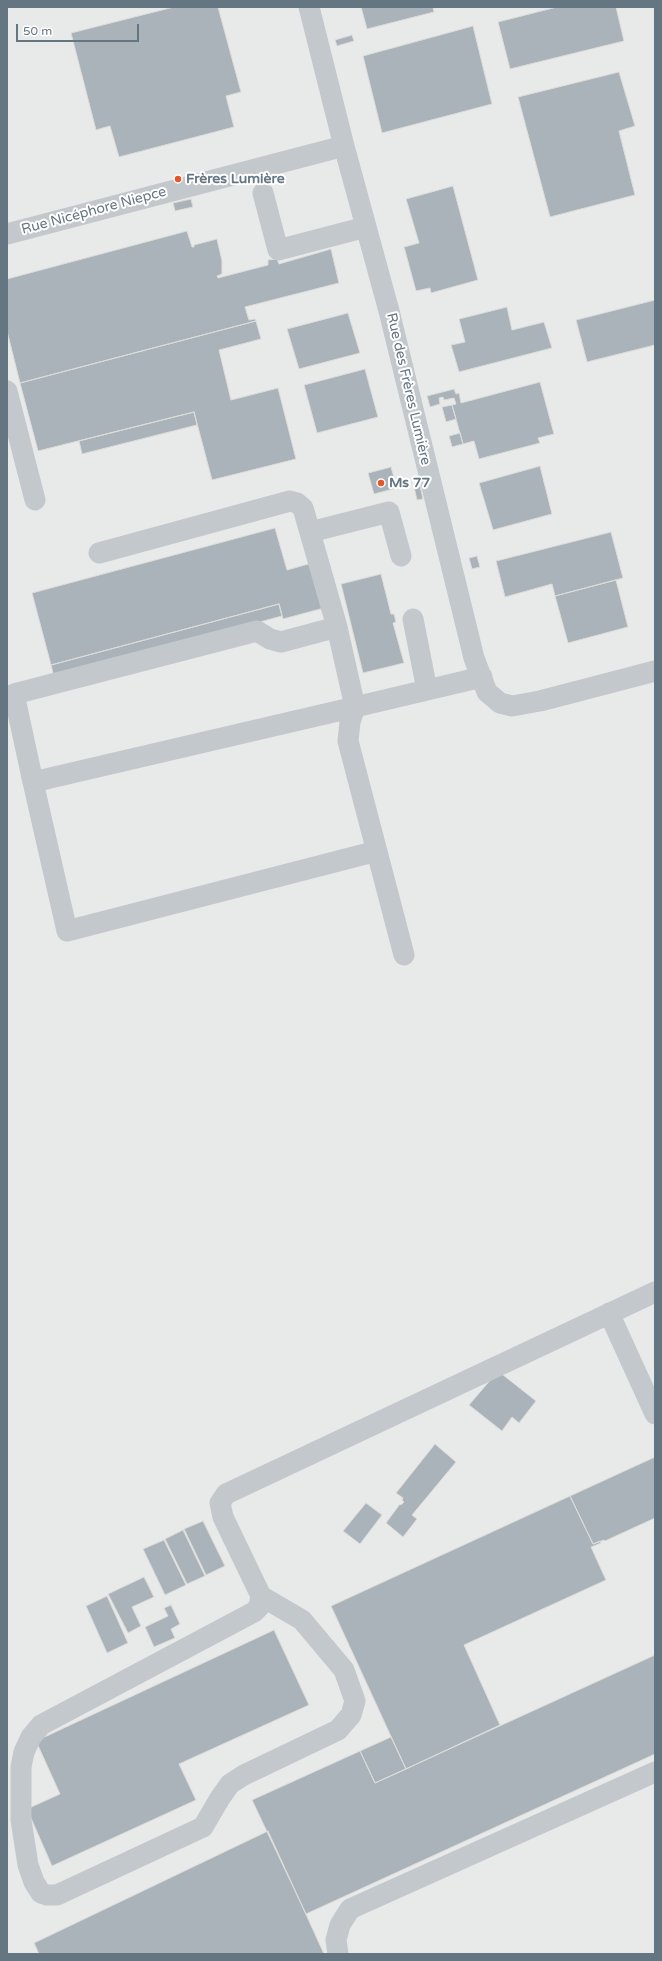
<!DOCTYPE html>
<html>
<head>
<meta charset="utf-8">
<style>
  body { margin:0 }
  #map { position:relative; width:662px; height:1961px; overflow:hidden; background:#fafaf8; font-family:"Varela Round",sans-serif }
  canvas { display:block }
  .frame { position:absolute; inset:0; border:8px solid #657683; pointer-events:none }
  .scale { position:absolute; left:16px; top:24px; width:123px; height:18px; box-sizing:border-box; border:2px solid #657683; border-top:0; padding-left:5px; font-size:12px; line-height:14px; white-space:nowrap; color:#657683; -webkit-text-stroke:3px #fff; paint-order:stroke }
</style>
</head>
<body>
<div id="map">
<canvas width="662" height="1961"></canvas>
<div class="frame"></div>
<div class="scale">50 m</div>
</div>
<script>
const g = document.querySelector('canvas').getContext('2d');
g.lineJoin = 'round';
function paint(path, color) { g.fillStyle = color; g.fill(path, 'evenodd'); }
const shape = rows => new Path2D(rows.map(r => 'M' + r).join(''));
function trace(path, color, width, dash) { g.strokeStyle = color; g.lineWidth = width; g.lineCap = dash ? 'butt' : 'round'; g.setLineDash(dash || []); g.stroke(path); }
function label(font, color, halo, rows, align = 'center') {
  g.font = font + ' "Varela Round",sans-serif'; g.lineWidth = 4; g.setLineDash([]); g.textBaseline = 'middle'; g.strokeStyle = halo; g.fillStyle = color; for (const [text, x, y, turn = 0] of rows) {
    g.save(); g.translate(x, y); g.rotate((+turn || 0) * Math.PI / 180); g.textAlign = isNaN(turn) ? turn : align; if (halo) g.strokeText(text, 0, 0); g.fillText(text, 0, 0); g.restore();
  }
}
paint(shape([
  [7,7,655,7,655,1954,7,1954]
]), '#e8e9e9');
const building = shape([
  [174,7,218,7,241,92,226,96,234,127,119,157,110,126,96,130,71,33,174,7],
  [361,7,433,7,434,12,367,29,361,7],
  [557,7,616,7,624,41,510,69,498,22,557,7],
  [473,26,492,104,382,133,363,56,473,26],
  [352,35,354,41,337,46,335,40,352,35],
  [619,72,635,126,619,131,635,195,550,217,518,97,619,72],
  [453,186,478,280,431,293,430,288,416,291,404,247,419,243,406,199,453,186],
  [191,199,193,207,175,211,173,203,191,199],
  [187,231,192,247,194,247,194,245,217,239,222,261,222,274,217,276,218,278,268,265,268,260,277,259,279,264,331,249,339,283,245,307,249,320,255,319,256,321,20,383,7,331,7,279,187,231],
  [655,300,655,345,587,362,576,320,655,300],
  [507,307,512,330,544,322,552,348,459,372,451,345,465,342,459,319,507,307],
  [348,313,360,353,299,369,287,329,348,313],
  [256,321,261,339,219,350,231,400,278,388,296,459,212,480,194,412,38,451,20,383,256,321],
  [365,369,378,417,317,433,304,385,365,369],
  [540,382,554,434,538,438,540,443,479,459,474,441,463,444,452,405,456,404,454,398,444,400,443,397,439,398,440,404,430,407,427,396,454,389,456,394,459,393,461,403,540,382],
  [452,405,456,419,446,422,442,407,452,405],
  [194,412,197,425,82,454,79,441,194,412],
  [460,433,463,444,452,447,449,436,460,433],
  [540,466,552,514,493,530,479,483,540,466],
  [391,467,397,488,374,494,368,473,391,467],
  [420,486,423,499,417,500,414,487,420,486],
  [275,528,287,570,312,563,324,608,283,619,279,604,51,665,32,593,275,528],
  [611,532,623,578,555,596,552,584,505,597,496,561,611,532],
  [477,556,480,567,472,569,469,558,477,556],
  [381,574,391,614,394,614,396,622,393,623,404,663,363,673,341,584,381,574],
  [616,580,628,627,568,643,555,596,616,580],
  [279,604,282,616,54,677,51,665,279,604],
  [498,1371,536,1401,519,1423,512,1417,502,1431,469,1405,498,1371],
  [435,1444,456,1462,412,1515,417,1519,403,1537,386,1523,400,1504,401,1505,404,1502,402,1500,403,1498,396,1493,435,1444],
  [655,1457,655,1518,605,1541,604,1540,593,1544,570,1496,655,1457],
  [570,1496,593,1544,600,1541,601,1543,591,1547,606,1580,464,1645,500,1725,406,1769,331,1606,570,1496],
  [366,1503,382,1515,360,1544,343,1531,366,1503],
  [203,1521,225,1566,206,1575,184,1529,203,1521],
  [183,1530,205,1576,187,1584,165,1539,183,1530],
  [164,1540,186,1585,165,1595,143,1549,164,1540],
  [144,1577,154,1597,132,1607,141,1626,128,1633,108,1594,144,1577],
  [107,1596,128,1643,107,1653,86,1606,107,1596],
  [171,1605,180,1624,171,1629,175,1638,154,1647,145,1627,168,1616,164,1608,171,1605],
  [274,1630,309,1705,179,1764,196,1800,52,1866,27,1809,60,1794,36,1741,274,1630],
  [655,1655,655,1754,306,1914,252,1800,360,1751,375,1783,655,1655],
  [391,1737,406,1769,375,1783,360,1751,391,1737],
  [268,1831,324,1954,39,1954,34,1943,268,1831]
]);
paint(building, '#aab3b9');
trace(building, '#dcdcda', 1);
trace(shape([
  [309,7,344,146,389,311,474,658,487,692,500,703,512,706,540,701,655,671],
  [263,193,278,250,366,227],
  [7,234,344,146],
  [7,391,35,500],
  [310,532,389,512,401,556],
  [99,553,290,501,297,503,303,508,337,627],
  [413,619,427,690],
  [33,782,67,931,377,851],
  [404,955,348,741,350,722,355,707,337,627,281,642,270,639,257,631,14,694,33,782,355,707,427,690,482,677],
  [609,1313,655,1414],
  [261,1596,302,1620,344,1670,355,1701,351,1715,338,1730,244,1775,230,1784,220,1798,203,1827,57,1895,47,1895,41,1893,34,1882,28,1865,21,1820,21,1767,24,1752,31,1737,41,1725,254,1612,259,1607,261,1596,223,1517,220,1503,226,1494,655,1292],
  [338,1954,336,1940,340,1925,350,1909,655,1772]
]), '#c3c8cc', 21);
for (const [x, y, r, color] of [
  [178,179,4,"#e4572e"],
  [381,483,4,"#e4572e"]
]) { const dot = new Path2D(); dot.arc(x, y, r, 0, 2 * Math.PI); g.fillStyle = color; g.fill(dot); trace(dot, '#fff', 1.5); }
label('bold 14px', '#657683', '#fff', [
  ["Frères Lumière",186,179],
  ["Ms 77",389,483]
], 'left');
label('14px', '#657683', '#fff', [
  ["Rue Nicéphore Niepce",94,211,-15],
  ["Rue des Frères Lumière",408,389,77]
]);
</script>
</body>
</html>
